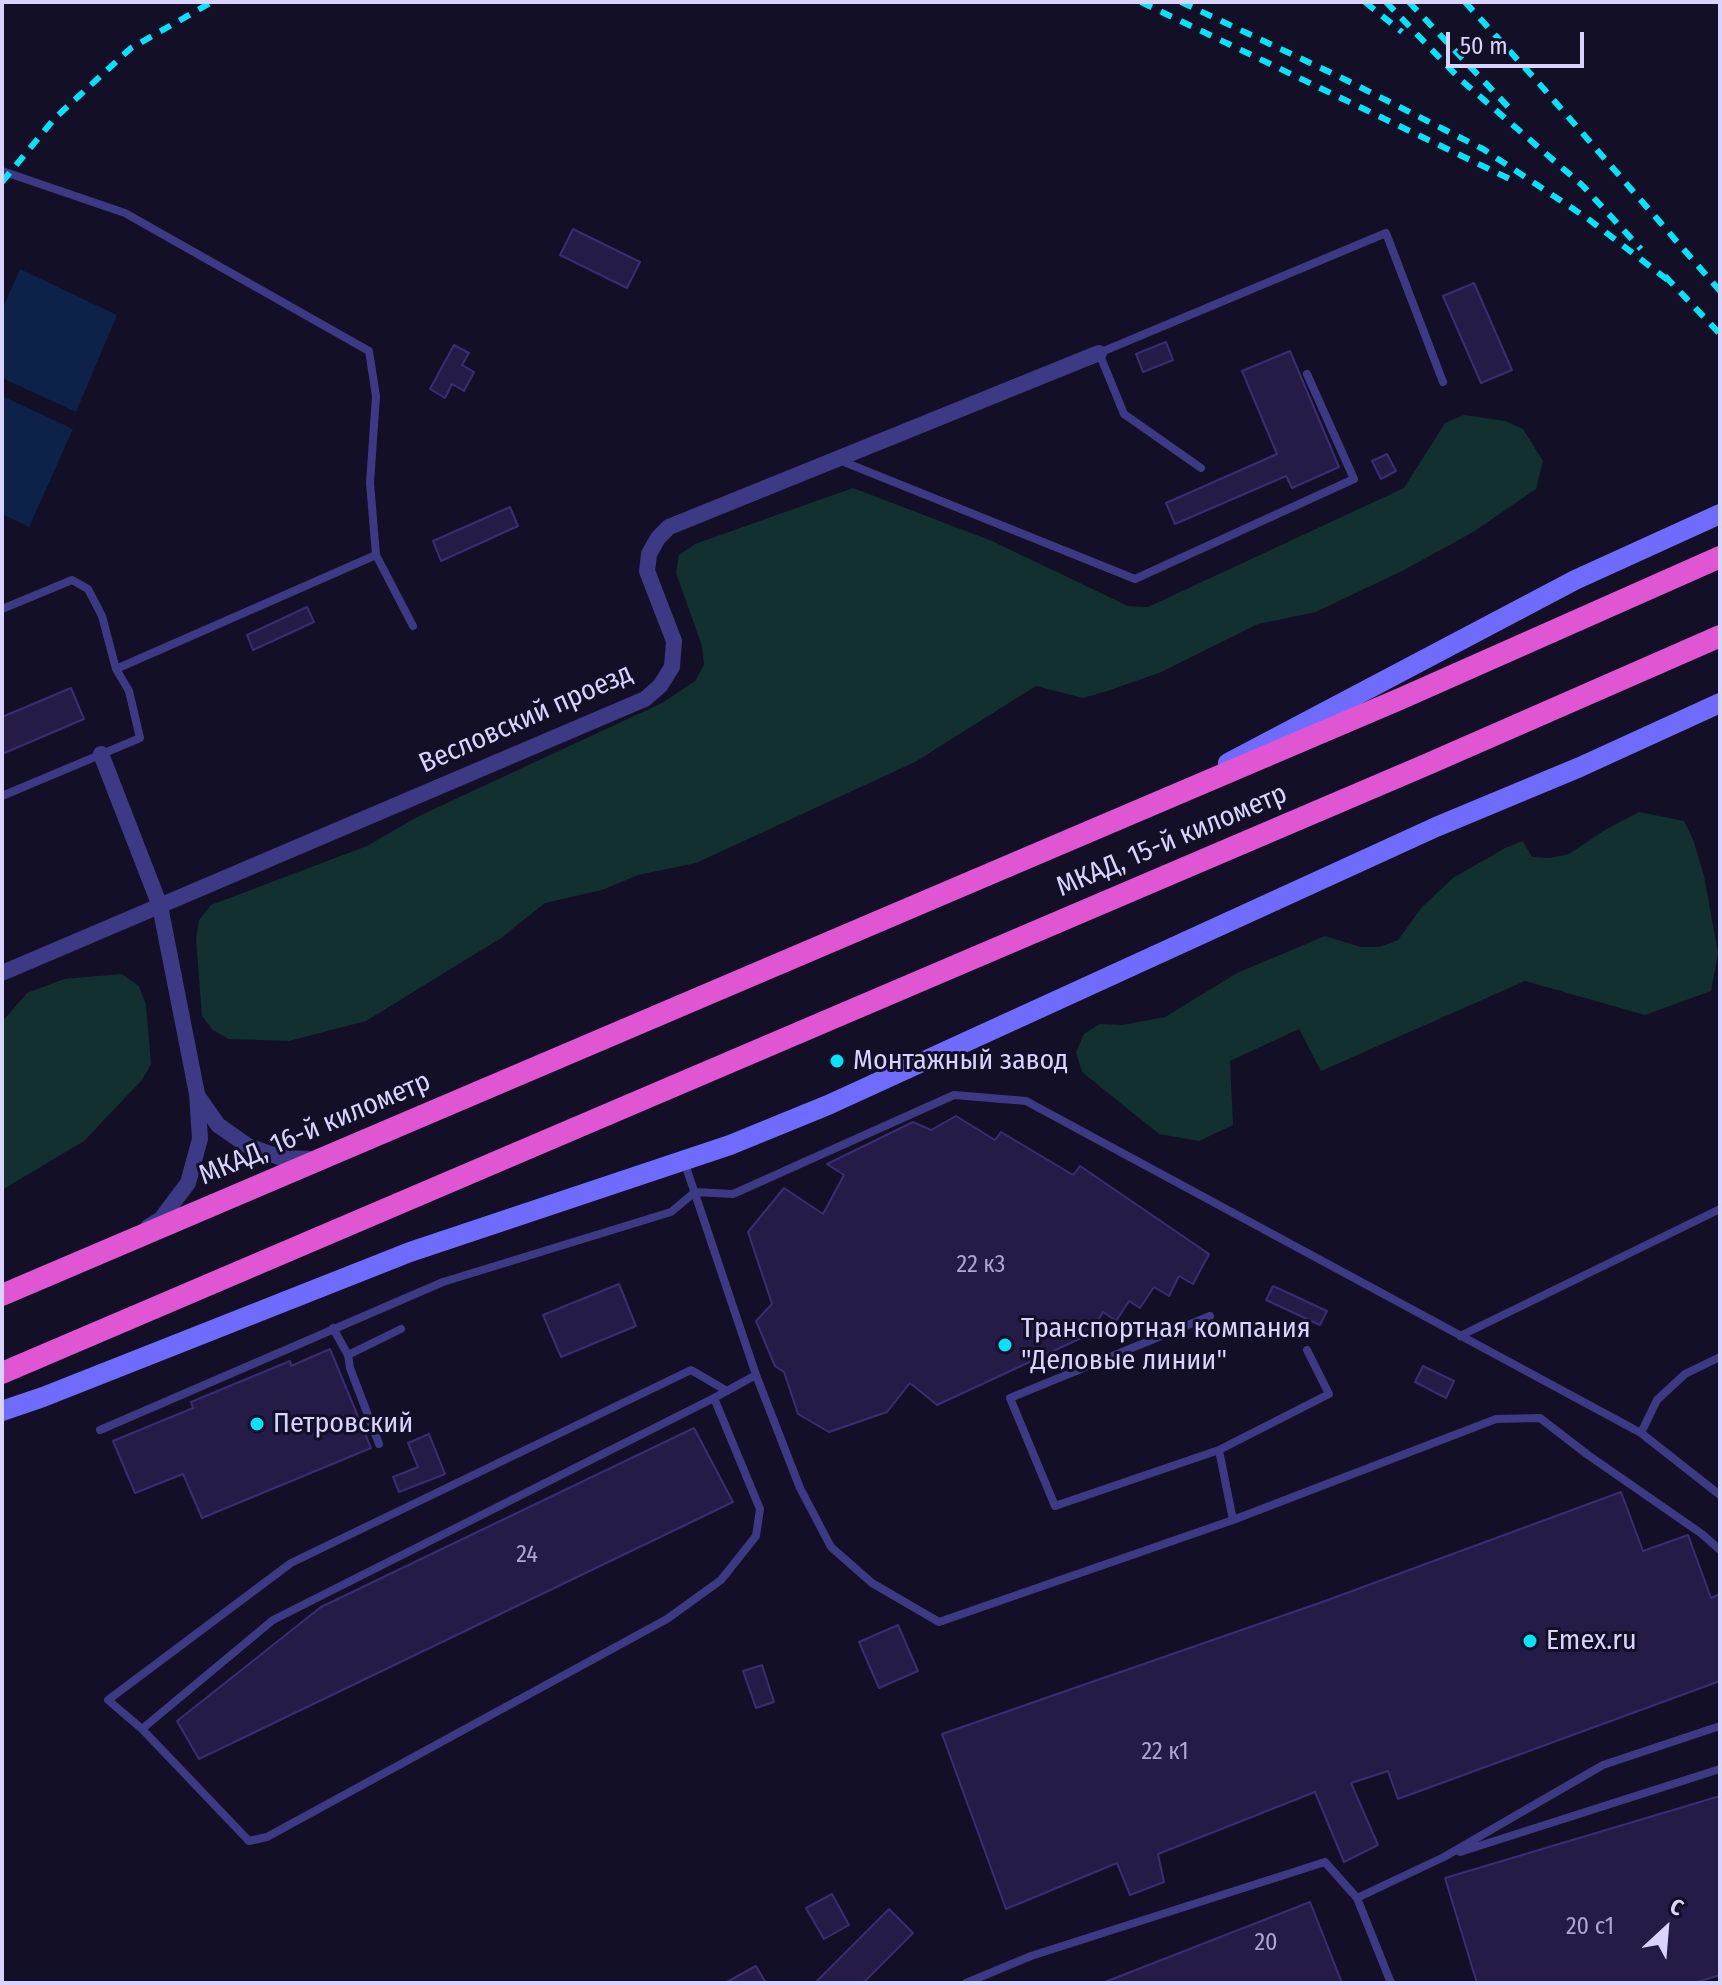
<!DOCTYPE html>
<html>
<head>
<meta charset="utf-8">
<style>
  body { margin:0 }
  #map { position:relative; width:1722px; height:1985px; overflow:hidden; background:#130f26; font-family:"Fira Sans Condensed",sans-serif }
  canvas { display:block }
  .frame { position:absolute; inset:0; border:4px solid #d9d4ff; pointer-events:none }
  .north { position:absolute; left:1626px; top:1889px; width:80px; height:80px; -webkit-text-stroke:6px #130f26; paint-order:stroke; rotate:26deg; font-size:22px; font-weight:700; line-height:32px; text-align:center; color:#d9d4ff }
  .north::after { content:''; display:block; margin:auto; width:28px; height:36px; background:#d9d4ff; clip-path:polygon(50% 0,100% 100%,50% 72%,0 100%) }
  .scale { position:absolute; left:1446px; top:32px; width:138px; height:36px; box-sizing:border-box; border:4px solid #d9d4ff; border-top:0; padding-left:10px; font-size:24px; line-height:28px; white-space:nowrap; color:#d9d4ff; -webkit-text-stroke:6px #130f26; paint-order:stroke }
</style>
</head>
<body>
<div id="map">
<canvas width="1722" height="1985"></canvas>
<div class="frame"></div>
<div class="north">С</div>
<div class="scale">50 m</div>
</div>
<script>
const g = document.querySelector('canvas').getContext('2d');
g.lineJoin = 'round';
function paint(path, color) { g.fillStyle = color; g.fill(path, 'evenodd'); }
const shape = rows => new Path2D(rows.map(r => 'M' + r).join(''));
function trace(path, color, width, dash) { g.strokeStyle = color; g.lineWidth = width; g.lineCap = dash ? 'butt' : 'round'; g.setLineDash(dash || []); g.stroke(path); }
function label(font, color, halo, rows, align = 'center') {
  g.font = font + ' "Fira Sans Condensed",sans-serif'; g.lineWidth = 6; g.setLineDash([]); g.textBaseline = 'middle'; g.strokeStyle = halo; g.fillStyle = color; for (const [text, x, y, turn = 0] of rows) {
    g.save(); g.translate(x, y); g.rotate((+turn || 0) * Math.PI / 180); g.textAlign = isNaN(turn) ? turn : align; if (halo) g.strokeText(text, 0, 0); g.fillText(text, 0, 0); g.restore();
  }
}
paint(shape([
  [1464,415,1505,421,1523,429,1543,461,1536,489,1473,532,1404,570,1316,612,1258,624,1159,673,1107,691,1083,698,1036,686,915,762,696,863,638,875,602,890,545,903,501,938,366,1021,289,1041,229,1039,213,1030,202,1016,196,939,199,920,211,905,367,846,419,816,662,703,695,681,704,665,702,646,676,573,679,555,695,544,853,488,992,541,1128,606,1148,607,1404,488,1445,423],
  [1639,812,1684,821,1693,839,1704,876,1718,953,1711,991,1645,1015,1525,981,1321,1071,1299,1029,1230,1061,1233,1125,1199,1141,1159,1134,1082,1072,1076,1052,1084,1034,1100,1024,1122,1025,1165,1017,1237,973,1325,936,1361,947,1379,947,1398,940,1422,907,1453,878,1505,848,1523,841,1532,857,1550,858,1569,854,1605,830],
  [122,974,139,986,146,1005,151,1064,142,1080,84,1141,2,1190,2,1022,27,993,64,979]
]), '#12302f');
paint(shape([
  [20,269,117,315,76,412,2,378,2,310],
  [2,396,73,429,29,527,2,514]
]), '#0c2248');
const building = shape([
  [573,229,640,262,627,288,560,255,573,229],
  [1474,283,1512,370,1481,383,1443,296,1474,283],
  [1166,342,1173,360,1143,372,1136,354,1166,342],
  [454,345,469,353,462,365,474,372,464,391,452,384,445,398,430,389,454,345],
  [1290,351,1339,467,1292,488,1286,476,1175,524,1166,503,1277,454,1242,371,1290,351],
  [1387,454,1396,471,1381,479,1372,461,1387,454],
  [510,507,518,526,441,561,433,541,510,507],
  [307,607,314,622,253,650,247,635,307,607],
  [71,688,84,719,2,754,2,717,71,688],
  [956,1116,995,1140,1001,1132,1073,1175,1080,1166,1209,1254,1193,1284,1179,1276,1169,1296,1154,1287,1140,1308,1129,1301,1116,1321,1103,1312,1090,1334,937,1405,910,1383,887,1412,829,1432,798,1414,784,1372,775,1366,756,1321,772,1304,748,1232,784,1188,823,1214,844,1175,827,1164,913,1122,931,1130,956,1116],
  [619,1284,636,1326,561,1357,543,1315,619,1284],
  [1273,1286,1327,1311,1320,1325,1266,1300,1273,1286],
  [330,1349,371,1448,202,1518,183,1474,135,1493,113,1441,193,1408,191,1402,290,1361,291,1366,330,1349],
  [1423,1366,1454,1381,1446,1398,1415,1382,1423,1366],
  [694,1428,733,1502,199,1759,177,1721,321,1607,694,1428],
  [429,1434,445,1474,399,1492,393,1477,418,1467,408,1443,429,1434],
  [1621,1492,1643,1551,1688,1535,1711,1598,1720,1594,1720,1681,1398,1799,1388,1771,1351,1783,1378,1845,1344,1862,1315,1792,1158,1854,1164,1882,1130,1895,1117,1863,1006,1909,942,1734,1325,1601,1621,1492],
  [898,1625,918,1671,879,1688,859,1642,898,1625],
  [762,1665,774,1702,756,1708,743,1671,762,1665],
  [1720,1796,1720,1975,1694,1983,1477,1983,1445,1878,1720,1796],
  [832,1894,849,1925,824,1939,806,1908,832,1894],
  [1310,1902,1342,1983,1106,1983,1105,1982,1310,1902],
  [889,1909,913,1933,863,1983,815,1983,889,1909],
  [756,1966,766,1983,725,1983,756,1966]
]);
paint(building, '#241b47');
trace(building, '#3b2d73', 2);
trace(shape([
  [2,171,125,213,369,351,376,396,370,483,376,555,413,626],
  [839,460,1135,579,1354,479,1307,374],
  [1201,468,1124,414,1099,353,1386,233,1443,382],
  [2,609,72,580,88,589,102,616,116,669,129,691,140,738,2,796],
  [116,669,376,555],
  [684,1161,756,1375,800,1488,831,1547,872,1583,939,1622,1233,1520,1496,1419,1540,1418,1588,1455,1702,1534,1720,1550],
  [1210,1316,1010,1398,1055,1506,1219,1450,1233,1520],
  [333,1328,348,1355,401,1329],
  [1460,1336,1720,1209],
  [348,1355,350,1368,379,1444],
  [714,1398,273,1620,142,1729,249,1841,267,1837,667,1619,721,1580,756,1536,760,1509,714,1398,756,1375],
  [100,1430,443,1282,671,1212,695,1192,733,1194,954,1095,1026,1101,1641,1433,1720,1495],
  [1641,1433,1657,1400,1685,1374,1720,1357],
  [1219,1450,1329,1394,1307,1350],
  [142,1729,108,1700,291,1563,691,1370,727,1391],
  [1460,1852,1720,1769],
  [1357,1898,1444,1857,1603,1765,1720,1726],
  [966,1983,1031,1956,1325,1862,1357,1898,1391,1983]
]), '#3d3a85', 8);
trace(shape([
  [101,754,160,906,197,1094,200,1139,188,1183,161,1219,148,1227],
  [2,973,645,699,660,686,672,667,674,641,647,571,649,554,658,538,669,527,1099,353],
  [197,1095,218,1125,248,1146,282,1158,313,1159]
]), '#3d3a85', 16);
trace(shape([
  [1228,763,1575,580,1720,514],
  [2,1411,43,1397,410,1252,730,1145,828,1105,1436,827,1580,767,1720,703]
]), '#6f6bff', 20);
trace(shape([
  [2,1295,1400,699,1720,557],
  [2,1373,1428,764,1720,636]
]), '#e055d1', 22);
trace(shape([
  [1141,2,1516,182],
  [1181,2,1340,77,1483,149,1587,218,1673,284],
  [1365,2,1402,32],
  [1386,2,1461,80,1582,185,1641,249],
  [1409,2,1514,113],
  [1465,2,1537,81,1720,291],
  [2,182,55,118,131,48,212,2],
  [1665,276,1720,334]
]), '#00e5ff', 6, [12, 10]);
for (const [x, y, r, color] of [
  [837,1061,8,"#00e5ff"],
  [1005,1345,8,"#00e5ff"],
  [257,1424,8,"#00e5ff"],
  [1530,1641,8,"#00e5ff"]
]) { const dot = new Path2D(); dot.arc(x, y, r, 0, 2 * Math.PI); g.fillStyle = color; g.fill(dot); trace(dot, '#130f26', 3); }
label('24px', '#aca6d1', null, [
  ["22 к3",981,1265],
  ["24",527,1555],
  ["22 к1",1165,1752],
  ["20 с1",1590,1927],
  ["20",1266,1943]
]);
label('28px', '#d9d4ff', '#130f26', [
  ["Весловский проезд",526,719,-24],
  ["МКАД, 15-й километр",1172,841,-23],
  ["МКАД, 16-й километр",315,1129,-23]
]);
label('28px', '#d9d4ff', '#130f26', [
  ["Монтажный завод",853,1061],
  ["Транспортная компания",1021,1329],
  ["\"Деловые линии\"",1021,1361],
  ["Петровский",273,1424],
  ["Emex.ru",1546,1641]
], 'left');
</script>
</body>
</html>
